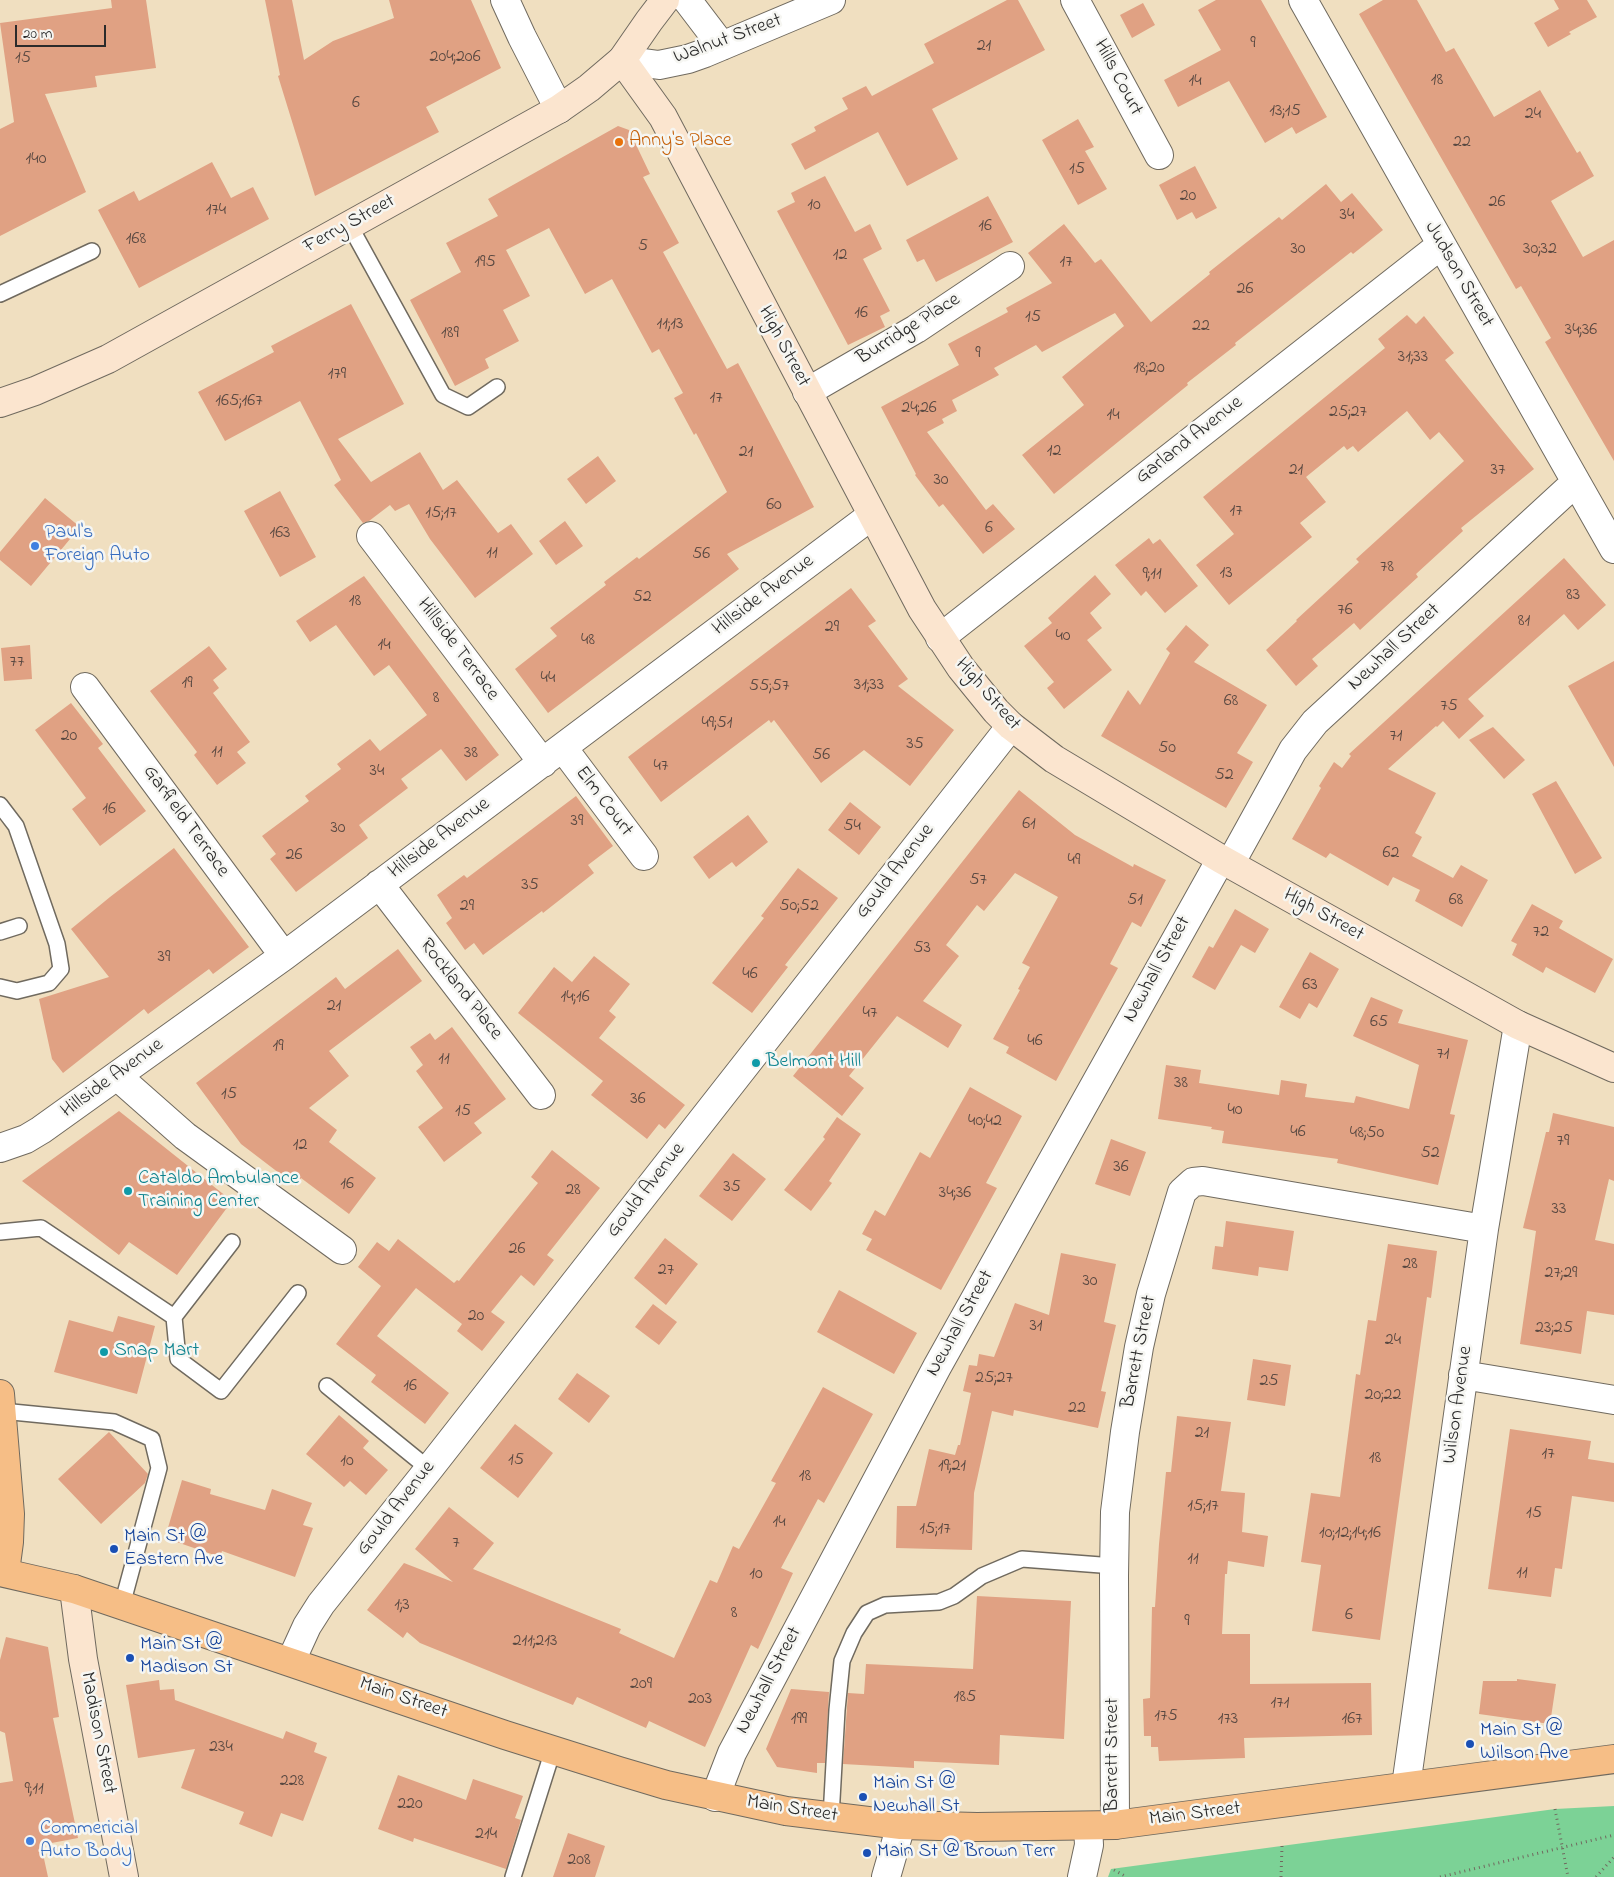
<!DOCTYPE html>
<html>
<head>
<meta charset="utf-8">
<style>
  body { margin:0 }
  #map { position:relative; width:1614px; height:1877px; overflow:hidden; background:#f0dfc0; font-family:"Indie Flower",sans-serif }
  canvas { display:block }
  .scale { position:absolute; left:15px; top:25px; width:91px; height:22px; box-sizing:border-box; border:2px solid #2b2b2b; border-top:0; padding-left:6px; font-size:15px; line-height:18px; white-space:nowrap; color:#2b2b2b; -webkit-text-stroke:4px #f6f6f2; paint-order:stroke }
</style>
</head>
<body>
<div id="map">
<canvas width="1614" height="1877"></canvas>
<div class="scale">20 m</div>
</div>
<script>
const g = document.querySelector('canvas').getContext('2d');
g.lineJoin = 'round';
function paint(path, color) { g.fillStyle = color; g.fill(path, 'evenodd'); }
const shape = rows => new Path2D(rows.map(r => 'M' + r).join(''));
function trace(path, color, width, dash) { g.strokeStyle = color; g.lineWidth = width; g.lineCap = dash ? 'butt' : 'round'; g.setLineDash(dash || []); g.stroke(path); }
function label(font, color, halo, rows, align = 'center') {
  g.font = font + ' "Indie Flower",sans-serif'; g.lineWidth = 5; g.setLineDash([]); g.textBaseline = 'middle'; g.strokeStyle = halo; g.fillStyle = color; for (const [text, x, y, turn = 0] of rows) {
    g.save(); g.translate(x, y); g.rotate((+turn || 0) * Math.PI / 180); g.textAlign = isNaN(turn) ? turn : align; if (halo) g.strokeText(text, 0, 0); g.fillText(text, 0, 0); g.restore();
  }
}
paint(shape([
  [1614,1806,1614,1877,1108,1877,1111,1869,1555,1809]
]), '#7cd296');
paint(shape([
  [111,0,146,0,156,68,95,76,97,87,45,94,86,192,0,236,0,129,14,122,0,23,112,8],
  [265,0,292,0,304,60,333,41,394,18,389,0,471,0,501,68,426,107,439,132,315,196,278,76,280,75],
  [1007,0,1018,0,1045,50,932,109,958,159,907,186,878,132,805,170,791,144,816,131,814,127,848,109,842,98,866,86,872,96,934,63,924,44],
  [1216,0,1261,0,1327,117,1296,134,1292,127,1265,143,1229,81,1178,107,1164,80,1221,50,1198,10],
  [1383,0,1417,0,1446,52,1454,48,1494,117,1540,90,1577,153,1580,151,1594,176,1551,201,1583,257,1614,240,1614,461,1545,342,1551,338,1521,286,1516,289,1359,14],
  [1554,0,1587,0,1597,17,1569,32,1571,34,1548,47,1534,23,1559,9],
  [1143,3,1155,25,1132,38,1120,15],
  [1078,119,1094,147,1085,151,1107,189,1078,205,1042,140],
  [618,126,629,130,650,174,643,177,679,243,663,252,727,369,738,363,814,507,727,554,739,569,548,713,515,669,557,636,550,628,606,585,604,582,637,557,639,559,727,492,696,433,694,435,674,398,683,393,659,349,652,353,612,279,585,294,549,228,506,250,530,296,503,310,519,341,485,359,489,368,455,386,410,300,461,272,446,243,498,216,488,199],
  [212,162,231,198,253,187,269,219,139,288,98,210,134,191,139,201],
  [1195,166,1217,208,1196,219,1192,212,1177,220,1159,185],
  [825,176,855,232,870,224,882,249,863,259,890,311,880,316,885,327,848,345,777,211,795,202,791,193],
  [1326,184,1341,202,1352,193,1383,230,1353,254,1351,252,1235,343,1236,345,1187,383,1188,385,1054,494,1022,455,1084,405,1062,377,1124,326,1115,313,1042,352,1036,345,994,368,999,375,952,400,957,411,942,419,944,423,927,432,986,510,993,504,1015,529,983,554,943,504,939,507,915,475,916,474,881,407,959,365,948,344,1008,312,1006,308,1052,283,1028,253,1064,224,1095,263,1101,259,1151,322,1210,274,1209,272,1238,249,1279,217,1282,220],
  [988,196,1013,242,936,282,924,259,917,262,906,240],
  [351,304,404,404,338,439,371,482,420,452,443,490,457,480,498,533,511,524,533,554,475,598,430,539,409,504,395,511,390,505,369,521,363,523,334,485,341,480,300,401,225,441,198,392,274,352,271,346],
  [1407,315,1416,324,1424,316,1454,353,1445,360,1534,469,1461,528,1463,531,1416,574,1418,577,1360,630,1354,623,1312,659,1318,666,1296,686,1266,650,1297,621,1296,620,1359,562,1356,559,1464,461,1439,432,1430,440,1407,411,1358,452,1353,446,1347,450,1344,446,1306,477,1326,502,1300,523,1312,537,1229,605,1196,565,1234,534,1203,497,1385,348,1378,339],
  [598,456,616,481,586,504,567,479],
  [280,491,316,557,280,577,244,511],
  [45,498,80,527,31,586,0,560,0,552],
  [565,521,583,546,556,565,539,541],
  [1149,538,1153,544,1160,539,1198,586,1165,613,1146,591,1141,596,1115,565],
  [1564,558,1606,605,1578,630,1564,614,1468,699,1484,716,1459,739,1443,721,1437,727,1436,726,1388,769,1436,793,1415,833,1422,837,1412,856,1453,878,1461,865,1488,880,1462,927,1415,901,1420,890,1393,877,1388,886,1330,853,1326,858,1292,839,1321,788,1319,786,1334,762,1342,768,1351,756,1349,754],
  [1095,575,1111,594,1090,613,1102,628,1087,640,1112,670,1064,709,1047,688,1054,682,1024,646,1052,623,1048,618],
  [364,576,499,755,466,781,441,749,401,779,408,788,359,825,368,838,296,892,270,859,276,854,262,836,309,801,305,796,341,769,337,764,370,739,380,751,427,715,389,665,374,676,336,625,310,642,296,621],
  [851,588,876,621,868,626,908,679,898,686,954,730,910,786,864,750,821,783,774,720,771,723,769,720,661,802,628,757],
  [1186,625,1209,645,1194,662,1267,705,1237,753,1253,762,1226,808,1101,736,1128,690,1140,705,1170,653,1166,649],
  [30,645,32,679,4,681,1,648],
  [209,646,227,669,213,680,219,688,213,693,250,742,237,752,246,763,217,785,194,755,197,752,150,691],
  [1614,661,1614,767,1568,686],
  [71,703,103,744,98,748,146,811,100,846,72,809,86,798,35,730],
  [1493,727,1525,760,1504,779,1469,740],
  [1556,781,1602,858,1575,874,1532,794],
  [1019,790,1075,835,1133,867,1134,864,1166,880,1141,927,1132,922,1110,964,1118,968,1056,1081,1006,1053,1009,1047,993,1039,1020,990,1018,989,1030,967,1022,963,1058,897,1015,873,984,911,977,905,946,945,959,956,923,1001,962,1025,948,1048,897,1016,849,1076,864,1088,842,1116,793,1076],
  [576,796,613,846,588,865,594,873,543,913,542,911,483,955,474,943,465,950,446,923,452,918,437,895,464,875,467,878],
  [850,802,881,827,859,855,828,830],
  [748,815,768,842,736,867,732,862,709,879,693,857],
  [174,848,249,947,213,974,209,969,148,1014,144,1009,63,1073,52,1059,39,999,109,977,71,929,110,897],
  [798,868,838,898,785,965,788,967,752,1013,712,983,764,918,761,916],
  [1532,904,1563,921,1559,928,1613,959,1595,993,1546,967,1543,973,1512,955,1517,944,1511,941],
  [1235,909,1269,929,1255,953,1241,945,1215,990,1192,977,1209,946,1213,948],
  [398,949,422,981,329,1051,349,1076,309,1108,337,1130,329,1142,376,1178,349,1214,301,1178,296,1186,241,1144,196,1083,336,977,345,989],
  [1310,952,1339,969,1317,1008,1309,1003,1300,1019,1279,1007],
  [594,956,630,984,609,1011,616,1017,599,1038,685,1105,665,1129,659,1124,647,1139,591,1095,603,1081,518,1013,554,967,572,982],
  [1371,997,1403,1010,1398,1023,1468,1040,1450,1114,1455,1115,1438,1185,1337,1163,1338,1159,1222,1143,1224,1131,1211,1129,1212,1127,1158,1119,1166,1065,1201,1070,1199,1083,1279,1095,1281,1080,1307,1084,1305,1097,1354,1103,1356,1096,1409,1109,1419,1065,1353,1036],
  [452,1027,506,1099,474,1123,482,1133,444,1162,418,1127,443,1108,416,1071,423,1065,410,1047,430,1033,435,1040],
  [970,1087,1022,1116,986,1183,997,1188,941,1290,866,1250,872,1239,862,1234,875,1210,885,1216,920,1152,930,1158],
  [119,1111,232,1201,177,1275,129,1242,119,1255,22,1181],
  [1553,1113,1614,1127,1614,1181,1609,1179,1595,1240,1614,1244,1614,1315,1587,1311,1581,1354,1520,1344,1536,1231,1523,1228,1546,1132,1549,1132],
  [837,1117,861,1134,829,1181,832,1183,811,1211,784,1190,825,1139,823,1137],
  [1111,1139,1146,1152,1130,1196,1095,1184],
  [552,1150,600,1188,547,1255,554,1260,534,1286,521,1275,491,1312,505,1322,482,1351,457,1331,462,1324,416,1288,377,1336,449,1393,425,1424,371,1382,376,1375,336,1344,381,1286,358,1267,377,1242,389,1251,398,1239,454,1283,457,1280,459,1281,538,1183,531,1177],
  [733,1153,766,1179,732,1221,699,1196],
  [1226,1221,1294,1231,1288,1271,1259,1267,1258,1276,1212,1269,1215,1246,1223,1247],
  [665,1238,698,1264,666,1305,634,1278],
  [1388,1244,1437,1251,1431,1298,1427,1297,1380,1640,1312,1631,1321,1565,1301,1562,1311,1493,1340,1497,1356,1374,1360,1375,1368,1320,1376,1321],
  [1061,1253,1116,1264,1104,1322,1116,1325,1101,1391,1106,1392,1098,1428,1014,1410,1013,1416,992,1411,974,1493,972,1550,896,1548,897,1506,916,1506,929,1449,955,1455,958,1445,960,1445,971,1393,963,1391,969,1365,977,1366,979,1354,994,1357,1015,1303,1049,1315],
  [839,1290,917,1333,894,1374,817,1332],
  [653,1304,677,1322,659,1345,635,1327],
  [118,1316,155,1326,137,1394,54,1372,69,1320,113,1332],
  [1253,1359,1291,1365,1285,1406,1247,1400],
  [577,1373,610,1396,589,1423,558,1399],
  [823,1387,873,1414,824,1503,818,1499,781,1568,793,1573,758,1649,751,1645,705,1747,649,1721,646,1728,577,1697,573,1705,420,1643,407,1632,403,1638,367,1610,404,1563,453,1582,415,1549,449,1507,494,1543,473,1569,621,1629,619,1633,674,1658,710,1580,717,1583,733,1546,739,1549,776,1483,771,1481],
  [339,1415,369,1441,363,1448,388,1470,366,1495,350,1481,344,1487,306,1454],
  [1177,1416,1231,1422,1221,1491,1245,1493,1242,1532,1268,1536,1264,1567,1228,1561,1227,1574,1225,1574,1222,1634,1250,1634,1250,1684,1371,1683,1372,1735,1244,1738,1245,1758,1159,1761,1158,1747,1151,1747,1151,1736,1144,1736,1143,1699,1150,1698,1152,1607,1155,1607,1159,1544,1166,1472,1171,1472],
  [515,1424,553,1453,518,1498,480,1468],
  [1510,1429,1591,1441,1588,1459,1614,1463,1614,1502,1572,1496,1562,1569,1555,1568,1551,1597,1488,1589],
  [109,1432,148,1474,145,1483,101,1524,58,1479],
  [182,1480,211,1489,210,1494,265,1510,272,1489,312,1503,303,1525,313,1528,295,1577,222,1551,220,1557,165,1538],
  [977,1596,1071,1601,1064,1739,1000,1735,999,1765,914,1761,914,1768,843,1764,848,1693,864,1694,866,1664,973,1669],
  [6,1637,48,1647,59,1717,53,1718,78,1838,41,1845,48,1877,0,1877,0,1783,13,1781,5,1733,0,1731,0,1660],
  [1517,1679,1556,1684,1550,1724,1479,1714,1483,1681,1517,1681],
  [159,1680,160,1690,174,1689,175,1700,283,1739,286,1731,317,1743,314,1752,327,1757,303,1821,281,1813,272,1837,239,1824,244,1812,181,1788,195,1749,138,1758,126,1685],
  [791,1689,829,1692,825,1763,817,1763,817,1773,777,1767,766,1749],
  [398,1775,466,1800,473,1779,523,1796,515,1818,521,1820,506,1869,414,1838,413,1842,378,1829],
  [568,1833,605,1846,595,1877,553,1877]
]), '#e0a183');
const lane = shape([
  [350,226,443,395,468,407,497,387],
  [0,294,92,251],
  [0,805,16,826,57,944,61,969,49,983,17,991,0,987],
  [0,932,19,926],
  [0,1232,41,1228,174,1317,178,1359,221,1391,298,1293],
  [174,1317,232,1242],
  [327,1386,429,1469],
  [2,1411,114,1422,152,1439,159,1468,122,1605],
  [831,1817,837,1710,842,1661,854,1633,867,1613,885,1605,939,1602,954,1596,982,1576,1022,1559,1114,1566],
  [513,1877,553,1750]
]);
const street = shape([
  [505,0,522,37,559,109],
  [687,0,722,46],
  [1075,0,1159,155],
  [1303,0,1614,549],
  [622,60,659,65,688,59,705,53,831,0],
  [807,392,916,329,1010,266],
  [371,536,543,763],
  [940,638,1441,245],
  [85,687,284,956],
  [563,748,644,856],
  [1230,864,1293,750,1315,722,1576,482],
  [379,884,541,1095],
  [117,1076,185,1136,342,1250],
  [0,1148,26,1139,41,1130,284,956,871,516],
  [1463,1375,1614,1400],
  [291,1661,307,1626,321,1604,429,1469,1011,726],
  [1406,1786,1484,1229,1518,1025],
  [715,1797,732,1753,937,1367,1221,859],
  [1115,1825,1114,1576,1115,1512,1125,1432,1139,1347,1151,1294,1182,1192,1193,1182,1203,1181,1484,1229],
  [886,1877,901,1825],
  [1082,1877,1089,1845,1088,1826]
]);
const secondary = shape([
  [622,60,663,117,922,609,961,668,996,711,1011,726,1054,759,1221,859,1518,1025,1614,1068],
  [0,403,35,391,108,359,559,109,589,88,622,60,649,21,665,0],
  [74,1589,83,1659,124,1877]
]);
const primary = shape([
  [0,1394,10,1514,9,1542,5,1572],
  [0,1572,74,1589,505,1735,619,1771,666,1785,786,1811,901,1825,977,1827,1115,1825,1614,1759]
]);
trace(lane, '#706a5f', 18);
trace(street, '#706a5f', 30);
trace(secondary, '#706a5f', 30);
trace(primary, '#706a5f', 30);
trace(shape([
  [1555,1809,1568,1877],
  [1114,1870,1127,1877],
  [1281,1877,1282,1846],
  [1440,1877,1614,1835],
  [1596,1877,1614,1857]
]), '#706a5f', 3, [1, 4]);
trace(lane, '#fff', 15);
trace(street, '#fff', 28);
trace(secondary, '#fbe5cf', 28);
trace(primary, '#f6be86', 28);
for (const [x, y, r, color] of [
  [619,142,5,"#e8710a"],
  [35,546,5,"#3f7fe0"],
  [756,1063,5,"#0f9aa8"],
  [128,1191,5,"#0f9aa8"],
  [104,1352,5,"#0f9aa8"],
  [114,1549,5,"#1a4fb4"],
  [130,1658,5,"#1a4fb4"],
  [1470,1744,5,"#1a4fb4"],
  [863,1797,5,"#1a4fb4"],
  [30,1841,5,"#3f7fe0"],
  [867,1853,5,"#1a4fb4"]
]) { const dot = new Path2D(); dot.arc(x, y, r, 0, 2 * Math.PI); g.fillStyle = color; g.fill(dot); trace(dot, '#f6f6f2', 2); }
label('18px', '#584841', null, [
  ["9",1253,44],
  ["21",984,47],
  ["204;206",455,58],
  ["15",23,59],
  ["18",1437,81],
  ["14",1195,82],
  ["6",356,104],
  ["13;15",1285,112],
  ["24",1533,115],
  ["22",1462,143],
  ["140",36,160],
  ["15",1077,170],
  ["20",1188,197],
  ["26",1497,203],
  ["10",814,206],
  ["174",216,211],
  ["34",1347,216],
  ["16",985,227],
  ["168",136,240],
  ["5",643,247],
  ["30",1298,250],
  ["30;32",1540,250],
  ["12",840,256],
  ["195",485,263],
  ["17",1066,263],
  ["26",1245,290],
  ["16",861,314],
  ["15",1033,318],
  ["11;13",670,325],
  ["22",1201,327],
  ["34;36",1581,331],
  ["189",450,334],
  ["9",978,354],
  ["31;33",1413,358],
  ["18;20",1149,369],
  ["179",337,375],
  ["17",716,399],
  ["165;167",239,402],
  ["24;26",919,409],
  ["25;27",1348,413],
  ["14",1113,416],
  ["12",1054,452],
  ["21",746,453],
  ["21",1296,471],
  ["37",1498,471],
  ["30",941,481],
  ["60",774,506],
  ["17",1236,512],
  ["15;17",441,514],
  ["6",989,529],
  ["163",280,534],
  ["11",492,554],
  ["56",701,555],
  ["78",1387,568],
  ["13",1226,574],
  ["9;11",1152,575],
  ["83",1573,596],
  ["52",642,598],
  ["18",355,602],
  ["76",1345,611],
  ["81",1524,622],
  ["29",832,628],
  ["40",1063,637],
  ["48",588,641],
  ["14",384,646],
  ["77",17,663],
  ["44",548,679],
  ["19",187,684],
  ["31;33",869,686],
  ["55;57",769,687],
  ["8",436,699],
  ["68",1231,702],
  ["75",1449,707],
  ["49;51",717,724],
  ["20",69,737],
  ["71",1396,737],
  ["35",915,745],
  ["50",1167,749],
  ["11",217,753],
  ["38",471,754],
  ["56",821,756],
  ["47",661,767],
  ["34",377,772],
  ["52",1224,776],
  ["16",109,810],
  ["39",577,822],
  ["61",1029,825],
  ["54",852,827],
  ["30",338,829],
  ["62",1391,854],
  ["26",294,856],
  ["49",1074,861],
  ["57",978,881],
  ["35",530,886],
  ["51",1135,901],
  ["68",1456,901],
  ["29",467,907],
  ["50;52",799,907],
  ["72",1541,933],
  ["53",922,949],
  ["39",164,958],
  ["46",750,975],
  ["63",1310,986],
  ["14;16",575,998],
  ["21",334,1007],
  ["47",870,1014],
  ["65",1379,1023],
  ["46",1035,1042],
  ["19",278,1047],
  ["71",1443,1055],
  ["11",444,1060],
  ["38",1181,1084],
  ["15",229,1095],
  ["36",638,1100],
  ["40",1235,1111],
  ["15",463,1112],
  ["40;42",985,1122],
  ["46",1298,1133],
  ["48;50",1367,1134],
  ["79",1563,1142],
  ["12",300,1146],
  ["52",1430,1154],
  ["36",1121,1168],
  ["16",347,1185],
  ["35",732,1188],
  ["28",573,1191],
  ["34;36",955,1194],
  ["33",1559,1210],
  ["26",517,1250],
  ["28",1410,1265],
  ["27",666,1271],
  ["27;29",1561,1274],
  ["30",1090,1282],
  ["20",476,1317],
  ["31",1036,1327],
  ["23;25",1554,1329],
  ["24",1393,1341],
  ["25;27",994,1379],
  ["25",1269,1382],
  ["16",410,1387],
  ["20;22",1383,1396],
  ["22",1077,1409],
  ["21",1202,1434],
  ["17",1548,1455],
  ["18",1375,1459],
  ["15",516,1461],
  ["10",347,1462],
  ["19;21",952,1467],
  ["18",805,1477],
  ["15;17",1203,1507],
  ["15",1534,1514],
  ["14",779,1523],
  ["15;17",935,1530],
  ["10;12;14;16",1350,1534],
  ["7",456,1544],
  ["11",1193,1560],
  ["11",1522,1574],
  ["10",756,1575],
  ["1;3",402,1606],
  ["8",734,1614],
  ["6",1349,1616],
  ["9",1187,1622],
  ["211;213",535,1642],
  ["209",641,1685],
  ["185",965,1698],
  ["203",700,1700],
  ["171",1280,1704],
  ["175",1166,1717],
  ["199",799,1720],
  ["173",1228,1720],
  ["167",1352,1720],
  ["234",221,1748],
  ["228",292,1782],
  ["9;11",34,1790],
  ["220",410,1805],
  ["214",486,1835],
  ["208",579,1861]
]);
label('20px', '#2b2b2b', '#f6f6f2', [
  ["Walnut Street",728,40,-20],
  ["Hills Court",1117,78,62],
  ["Ferry Street",350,225,-29],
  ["Judson Street",1458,275,60],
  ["Burridge Place",909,330,-32],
  ["High Street",783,347,62],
  ["Garland Avenue",1190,441,-38],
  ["Hillside Avenue",764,596,-37],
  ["Newhall Street",1395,648,-43],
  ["Hillside Terrace",457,650,53],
  ["High Street",987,695,49],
  ["Elm Court",603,802,53],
  ["Garfield Terrace",185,822,54],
  ["Hillside Avenue",440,839,-37],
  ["Gould Avenue",896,872,-52],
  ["High Street",1323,916,29],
  ["Newhall Street",1158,970,-61],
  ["Rockland Place",460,990,52],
  ["Hillside Avenue",113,1079,-36],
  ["Gould Avenue",647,1191,-52],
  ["Newhall Street",961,1324,-61],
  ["Barrett Street",1140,1352,-79],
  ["Wilson Avenue",1459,1405,-82],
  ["Gould Avenue",397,1509,-52],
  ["Newhall Street",770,1681,-62],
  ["Main Street",403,1699,19],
  ["Madison Street",97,1733,79],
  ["Barrett Street",1114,1755,-90],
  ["Main Street",792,1810,9],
  ["Main Street",1195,1815,-7]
]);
label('20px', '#c56008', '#f6f6f2', [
  ["Anny's Place",629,142]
], 'left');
label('20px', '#366cbe', '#f6f6f2', [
  ["Paul's",45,534],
  ["Foreign Auto",45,557],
  ["Commericial",40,1830],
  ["Auto Body",40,1853]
], 'left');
label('20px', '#0d838f', '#f6f6f2', [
  ["Belmont Hill",766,1063],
  ["Cataldo Ambulance",138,1180],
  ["Training Center",138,1203],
  ["Snap Mart",114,1352]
], 'left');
label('20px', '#164399', '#f6f6f2', [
  ["Main St @",124,1538],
  ["Eastern Ave",124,1561],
  ["Main St @",140,1646],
  ["Madison St",140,1669],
  ["Main St @",1480,1732],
  ["Wilson Ave",1480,1755],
  ["Main St @",873,1785],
  ["Newhall St",873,1808],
  ["Main St @ Brown Terr",877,1853]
], 'left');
</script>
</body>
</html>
